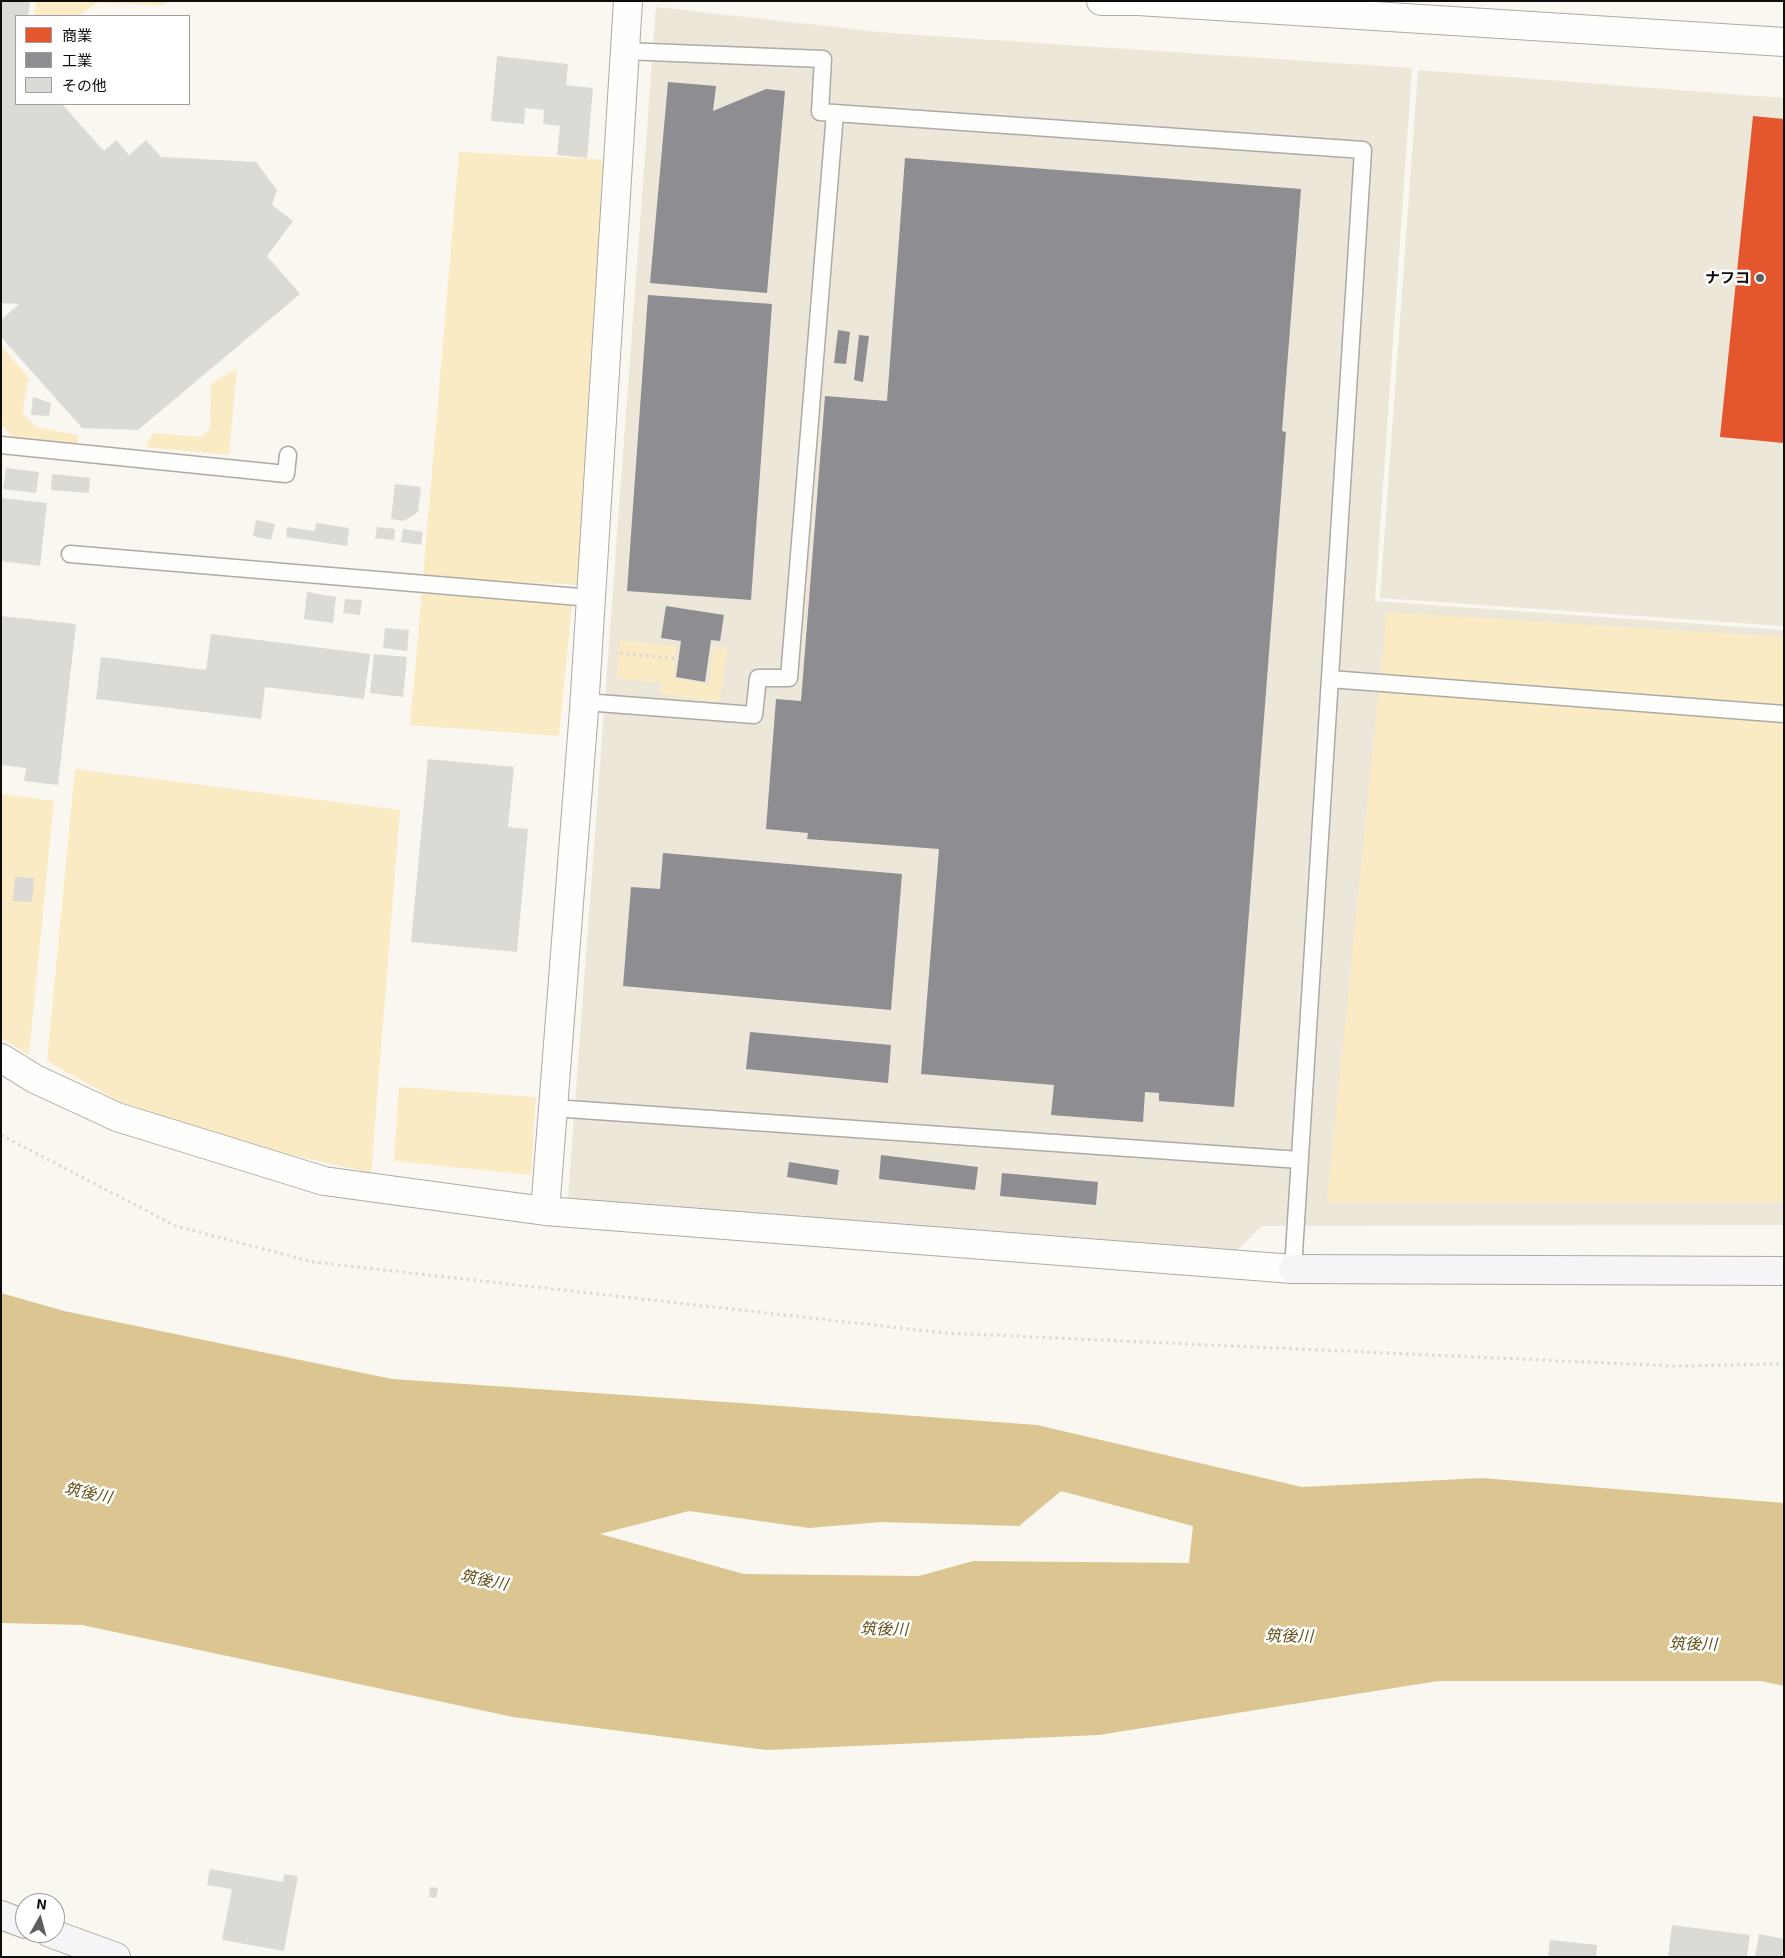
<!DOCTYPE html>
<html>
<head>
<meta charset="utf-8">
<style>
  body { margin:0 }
  #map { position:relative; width:1785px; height:1958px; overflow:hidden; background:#faf7f0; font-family:"Exo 2","Noto Sans JP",sans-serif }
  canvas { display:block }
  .frame { position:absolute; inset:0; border:2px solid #0f0d0a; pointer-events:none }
  .legend { position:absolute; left:15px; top:15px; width:175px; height:90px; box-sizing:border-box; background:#fff; border:1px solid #9f9e9d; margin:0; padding:6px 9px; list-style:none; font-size:15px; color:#0f0d0a }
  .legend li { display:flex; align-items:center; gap:10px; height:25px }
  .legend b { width:25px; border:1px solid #9f9e9d }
  .north { position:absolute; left:15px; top:1893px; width:50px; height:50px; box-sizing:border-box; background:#fff; border:1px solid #9f9e9d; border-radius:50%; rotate:7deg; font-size:14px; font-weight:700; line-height:20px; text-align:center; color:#0f0d0a }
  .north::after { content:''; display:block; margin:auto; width:18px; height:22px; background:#615f5a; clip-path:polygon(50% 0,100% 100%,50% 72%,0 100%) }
</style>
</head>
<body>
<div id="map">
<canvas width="1785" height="1958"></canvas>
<div class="frame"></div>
<ul class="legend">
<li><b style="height:14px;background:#e4572e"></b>商業</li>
<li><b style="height:14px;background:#8d8d92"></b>工業</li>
<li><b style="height:14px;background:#dcdad4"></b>その他</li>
</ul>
<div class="north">N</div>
</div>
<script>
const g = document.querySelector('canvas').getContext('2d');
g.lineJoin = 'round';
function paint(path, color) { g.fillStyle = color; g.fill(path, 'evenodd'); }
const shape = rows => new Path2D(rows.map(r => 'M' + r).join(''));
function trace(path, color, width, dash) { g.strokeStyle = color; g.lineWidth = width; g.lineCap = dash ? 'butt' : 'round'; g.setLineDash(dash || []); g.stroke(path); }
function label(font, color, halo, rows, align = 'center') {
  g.font = font + ' "Exo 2","Noto Sans JP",sans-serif'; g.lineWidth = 5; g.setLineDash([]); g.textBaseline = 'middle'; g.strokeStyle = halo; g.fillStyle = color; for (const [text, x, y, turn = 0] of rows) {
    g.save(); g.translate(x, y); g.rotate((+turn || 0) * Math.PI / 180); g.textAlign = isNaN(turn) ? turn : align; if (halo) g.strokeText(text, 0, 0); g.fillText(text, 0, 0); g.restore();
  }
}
paint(shape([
  [656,7,889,33,1412,68,1375,601,1784,630,1784,1225,1262,1226,1230,1257,568,1198],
  [1418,70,1784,98,1784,626,1380,598]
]), '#ede7da');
paint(shape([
  [36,1,165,1,164,5,97,3,78,16,34,16],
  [459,152,610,160,585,585,423,578],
  [1,346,29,378,22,412,36,427,78,435,77,446,13,438,1,424],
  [237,368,229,455,145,447,154,433,201,437,210,429,211,384],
  [422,591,572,604,559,736,410,725],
  [1387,612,1784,637,1784,1202,1327,1202],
  [620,640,676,646,674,678,709,685,714,647,728,648,719,702,662,694,661,683,617,678],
  [75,769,400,810,371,1173,252,1146,120,1102,47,1061],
  [1,794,54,801,29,1055,1,1038],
  [399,1087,536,1097,531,1175,394,1161]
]), '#fbebc5');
paint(shape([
  [1,1293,64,1311,392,1379,740,1403,1037,1425,1302,1487,1482,1478,1784,1503,1784,1686,1761,1681,1438,1681,1099,1735,766,1750,513,1717,82,1625,1,1623],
  [1061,1491,1193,1526,1189,1563,973,1561,919,1576,744,1574,600,1534,689,1511,809,1528,881,1522,1019,1526]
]), '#dbc691');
paint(shape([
  [1753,116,1784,119,1784,443,1720,437]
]), '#e4572e');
paint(shape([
  [668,82,716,86,713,111,766,89,785,91,767,293,650,283],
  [905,158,1301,189,1282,431,1286,432,1234,1107,1159,1101,1159,1093,1145,1092,1143,1122,1051,1115,1054,1085,921,1074,939,849,807,839,808,833,766,829,776,699,801,701,825,396,887,401],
  [648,295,772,304,751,600,627,591],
  [838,330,850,332,846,364,834,363],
  [859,335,869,336,863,382,854,380],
  [666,606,724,615,720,641,711,640,705,682,676,677,681,641,661,638],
  [663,853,902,874,891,1010,623,986,631,887,660,889],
  [750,1032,891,1045,888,1083,746,1069],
  [881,1155,978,1167,975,1190,879,1179],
  [789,1162,839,1170,837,1185,787,1177],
  [1002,1173,1098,1182,1096,1205,1000,1196]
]), '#8d8d92');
paint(shape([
  [1,1,30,1,28,16,16,16,16,104,62,104,104,151,116,140,129,155,146,140,161,157,256,162,277,190,272,205,293,221,267,256,300,294,138,430,82,428,1,337,1,320,19,304,1,303],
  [497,56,568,64,566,85,593,88,587,158,557,155,560,126,543,124,544,110,525,108,524,124,491,121],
  [33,397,51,403,49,416,31,415],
  [6,468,39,472,36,493,3,489],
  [52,474,90,478,89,493,51,490],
  [395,484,421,487,418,512,404,521,391,519],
  [1,498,47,503,40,566,1,561],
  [256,520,275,524,271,540,253,536],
  [316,523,349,528,347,546,286,537,287,527,315,531],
  [377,527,395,529,394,540,375,538],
  [403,529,423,532,421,545,401,542],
  [307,592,336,597,333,623,304,619],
  [345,599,362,600,360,615,343,613],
  [1,616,76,624,58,785,24,781,26,768,1,765],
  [385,628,409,630,407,651,383,648],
  [211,634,370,654,364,699,265,687,261,719,96,699,101,657,206,670],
  [374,654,407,657,403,697,370,693],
  [428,759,514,767,508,827,528,829,517,952,411,942],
  [15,877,34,878,32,902,13,901],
  [210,1869,283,1882,284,1874,298,1876,284,1951,222,1940,232,1889,207,1885],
  [430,1887,438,1888,436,1898,429,1897],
  [1672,1925,1750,1935,1747,1957,1668,1957],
  [1759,1934,1784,1939,1784,1957,1755,1957],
  [1550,1940,1597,1945,1596,1957,1548,1957]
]), '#dcdad4');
const lane = shape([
  [624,51,823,59,820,112,1363,150,1293,1269],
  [1,445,286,474,288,455],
  [70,554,591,598],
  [1330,679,1784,714],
  [585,702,754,715,758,678,789,678,835,113],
  [553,1108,1300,1160]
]);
const street = shape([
  [1101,1,1138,1,1784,42],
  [1,1058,35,1079,117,1117,324,1181,545,1211,1293,1269],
  [545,1211,584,710,628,1]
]);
const secondary = shape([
  [1293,1269,1784,1271],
  [1,1915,25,1924],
  [50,1933,116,1957]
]);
trace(lane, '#acaaa5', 19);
trace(street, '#acaaa5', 30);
trace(secondary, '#acaaa5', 30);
trace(shape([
  [620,653,679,659],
  [1,1135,176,1226,313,1262,945,1333,1674,1366,1784,1364]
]), '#d9d8d6', 3, [2.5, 4]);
trace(lane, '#fefefd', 16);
trace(street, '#fefefd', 28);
trace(secondary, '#f7f4f7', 28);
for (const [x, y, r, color] of [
  [1760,278,5,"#615f5a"]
]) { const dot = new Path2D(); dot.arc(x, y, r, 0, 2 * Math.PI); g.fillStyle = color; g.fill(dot); trace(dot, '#fff', 2); }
label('bold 15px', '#0f0d0a', '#fff', [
  ["ナフコ",1750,278]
], 'right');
label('italic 16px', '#624e16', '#fff', [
  ["筑後川",88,1493,12],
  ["筑後川",484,1580,12],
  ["筑後川",884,1629,1],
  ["筑後川",1289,1636,1],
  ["筑後川",1693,1644,1]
]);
</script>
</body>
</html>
